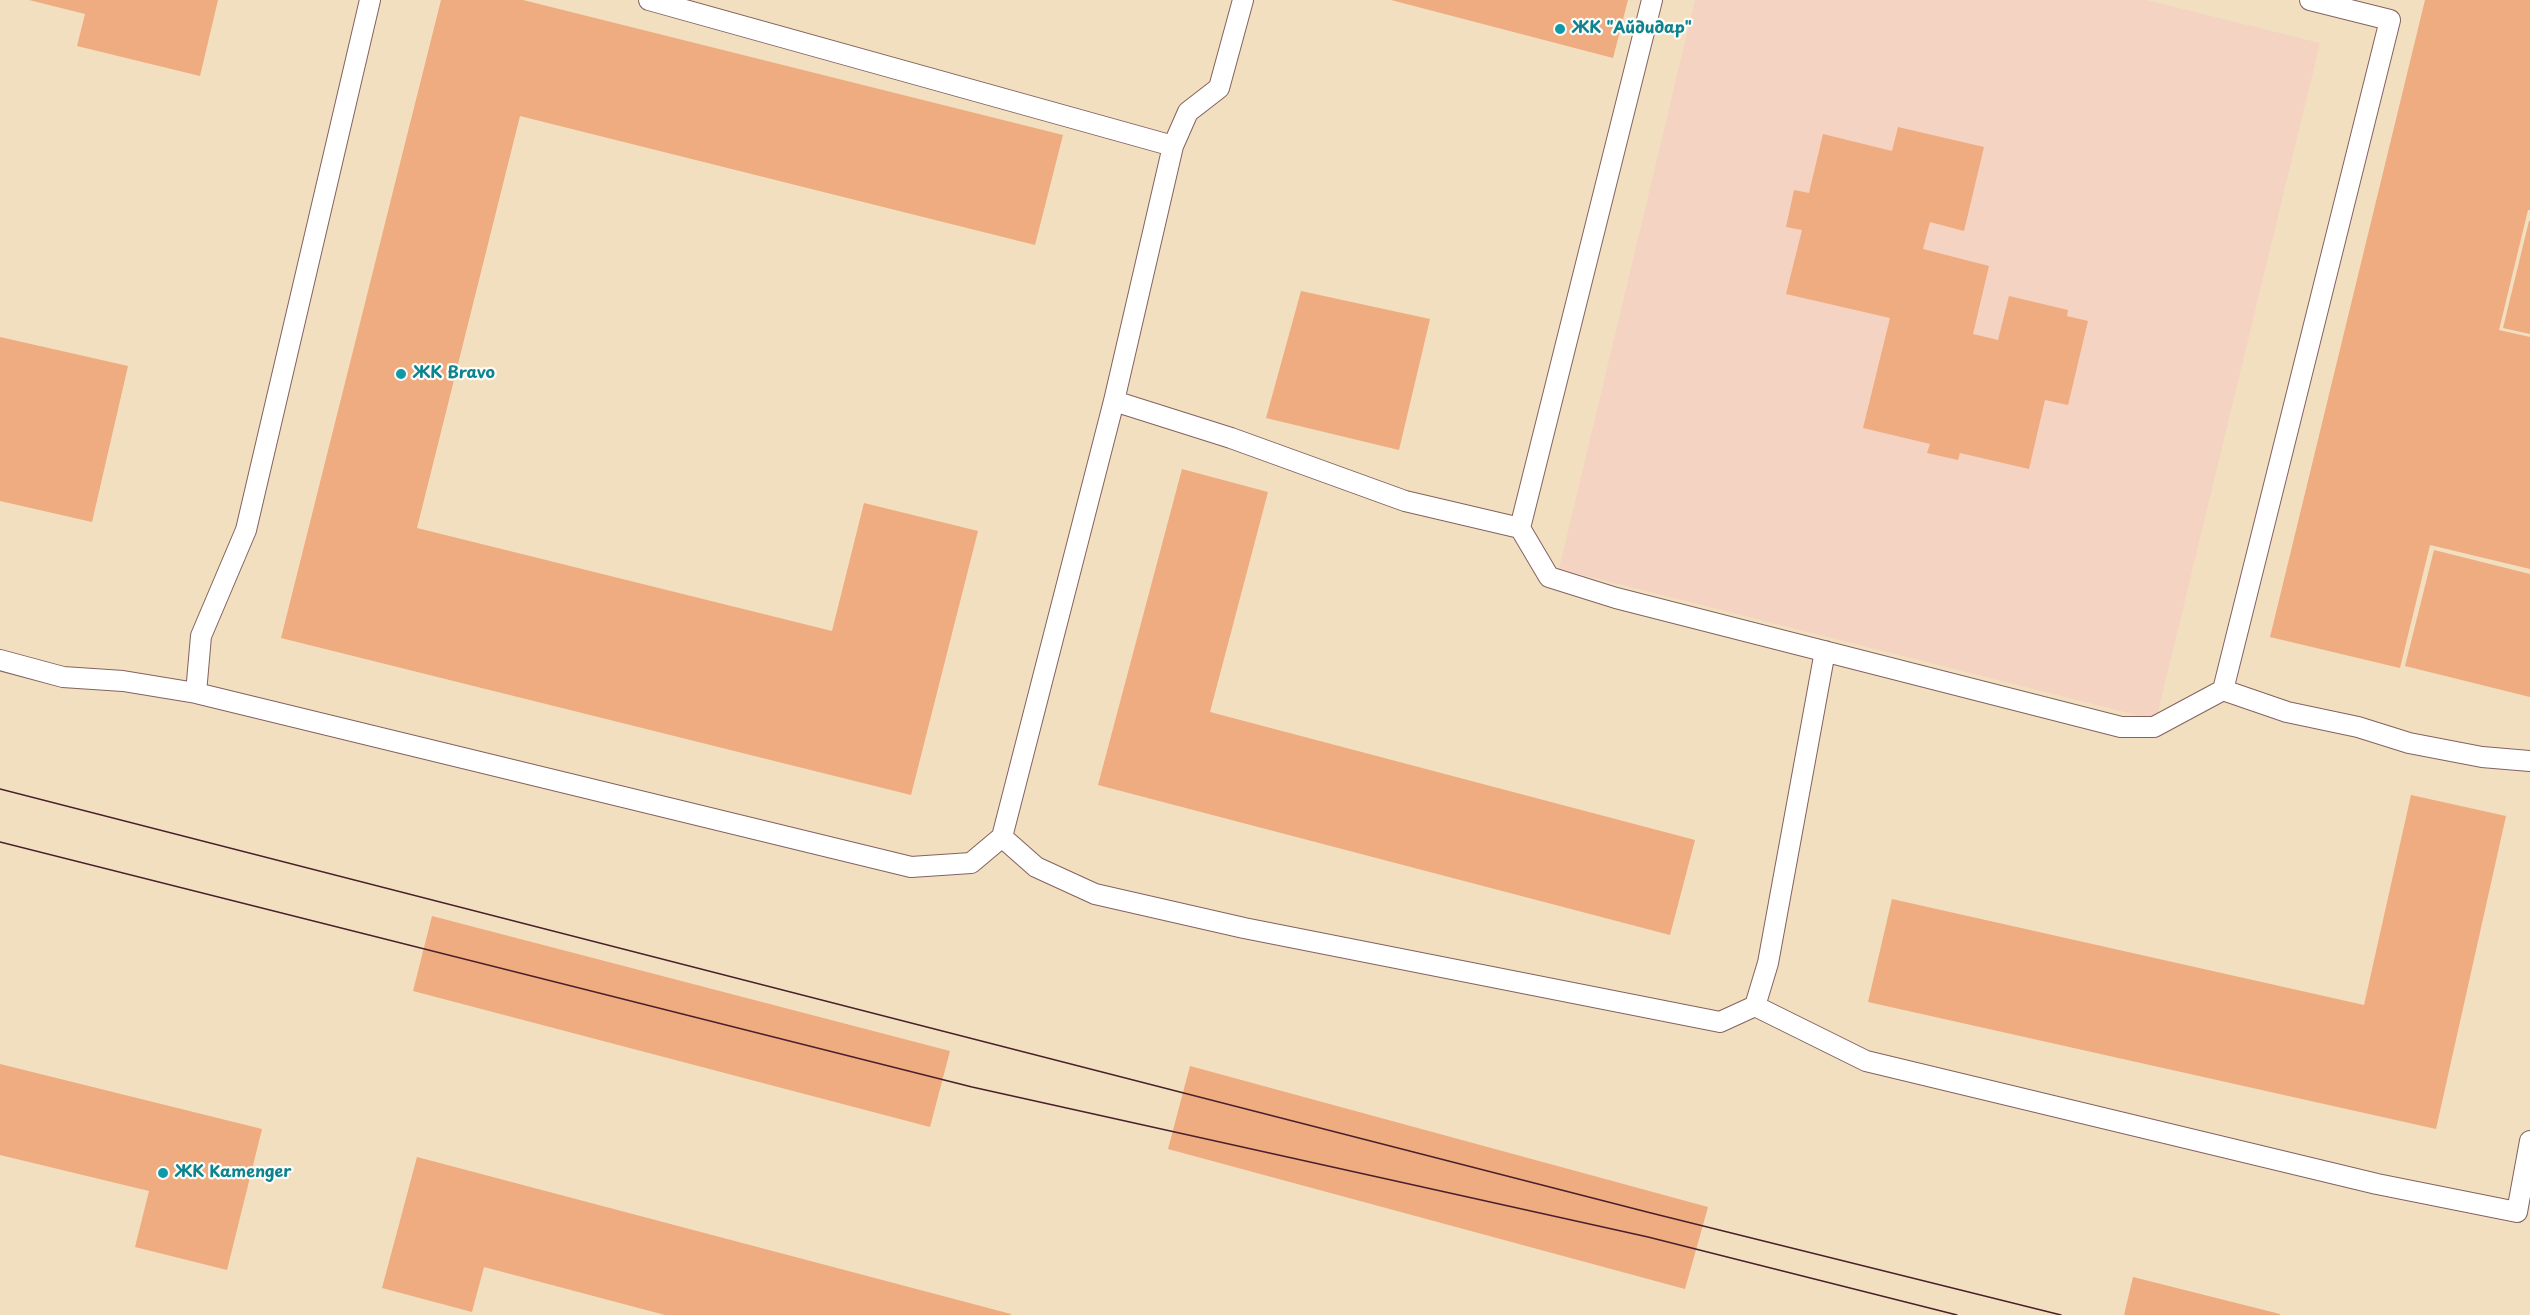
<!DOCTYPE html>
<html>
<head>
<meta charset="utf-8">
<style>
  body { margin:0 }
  canvas { display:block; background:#f1dfc0 }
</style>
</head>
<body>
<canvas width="2530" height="1315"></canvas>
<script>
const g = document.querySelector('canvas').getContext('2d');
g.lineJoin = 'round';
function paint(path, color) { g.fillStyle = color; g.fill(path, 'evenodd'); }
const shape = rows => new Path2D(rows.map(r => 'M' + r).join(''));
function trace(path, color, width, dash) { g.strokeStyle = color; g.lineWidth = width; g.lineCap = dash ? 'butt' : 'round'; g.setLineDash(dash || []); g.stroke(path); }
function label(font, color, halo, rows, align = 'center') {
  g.font = font + ' "Playpen Sans",sans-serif'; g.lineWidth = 4.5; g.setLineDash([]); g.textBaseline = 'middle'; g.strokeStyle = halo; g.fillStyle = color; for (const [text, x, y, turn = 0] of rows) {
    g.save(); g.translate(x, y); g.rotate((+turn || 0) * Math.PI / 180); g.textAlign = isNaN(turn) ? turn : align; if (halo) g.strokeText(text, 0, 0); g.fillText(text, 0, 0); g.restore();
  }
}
paint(shape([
  [1695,0,2147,0,2320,43,2156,720,1559,569]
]), '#f5d3c2');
paint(shape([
  [29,0,218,0,200,76,77,46,85,14],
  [441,0,523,0,1063,135,1035,245,520,116,417,528,832,631,864,503,978,531,911,795,281,638],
  [1391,0,1628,0,1613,58],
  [2425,0,2530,0,2530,210,2528,210,2499,330,2530,337,2530,569,2430,545,2400,668,2270,637],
  [1898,127,1984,147,1964,231,1930,222,1923,249,1989,266,1973,334,1998,340,2009,296,2068,310,2067,316,2088,321,2068,405,2045,400,2029,469,1960,453,1958,460,1927,453,1930,444,1863,428,1890,318,1786,294,1802,230,1786,227,1794,190,1809,193,1823,134,1892,151],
  [2529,221,2530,221,2530,334,2503,328],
  [1301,291,1430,319,1399,450,1266,418],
  [0,337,128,366,92,522,0,501],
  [1182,469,1268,492,1210,712,1695,840,1670,935,1098,785],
  [2434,550,2530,574,2530,697,2405,666],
  [2411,795,2506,816,2436,1129,1868,1002,1892,899,2364,1005],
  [432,916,950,1051,930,1127,413,991],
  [0,1064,262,1129,227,1270,135,1247,149,1191,0,1155],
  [1190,1066,1708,1207,1685,1289,1168,1149],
  [417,1157,1011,1314,1011,1315,665,1315,484,1267,472,1312,382,1288],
  [2133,1277,2280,1314,2280,1315,2124,1315]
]), '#eeac80');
const lane = shape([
  [649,0,1173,146,1188,112,1219,88,1243,0],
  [1652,0,1520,528,1549,577,1616,598,2121,727,2154,727,2223,690,2390,20,2310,0],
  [1114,401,1231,438,1405,501,1520,528],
  [0,660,63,677,123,681,196,693,201,636,246,530,370,0],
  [2223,690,2287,712,2358,727,2409,743,2482,757,2530,761],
  [196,693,911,867,971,863,1002,837,1114,401,1173,146],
  [1002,837,1036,867,1095,894,1244,928,1720,1022,1755,1006,1768,963,1825,651],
  [1755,1006,1866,1061,2377,1184,2517,1212,2530,1141]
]);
trace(lane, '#84625f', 22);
trace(lane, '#fff', 20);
trace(shape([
  [0,789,1651,1213,2061,1315],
  [0,842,972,1087,1648,1237,1957,1315]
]), '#4a1f2b', 1.5);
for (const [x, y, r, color] of [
  [1560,29,6,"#0f9aa8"],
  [401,374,6,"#0f9aa8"],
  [163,1173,6,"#0f9aa8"]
]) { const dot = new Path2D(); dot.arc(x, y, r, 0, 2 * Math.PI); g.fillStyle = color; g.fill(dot); trace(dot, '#fdfcf7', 2); }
label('bold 16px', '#0d838f', '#fdfcf7', [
  ["ЖК \"Айдидар\"",1572,29],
  ["ЖК Bravo",413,374],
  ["ЖК Kamenger",175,1173]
], 'left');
</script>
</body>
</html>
